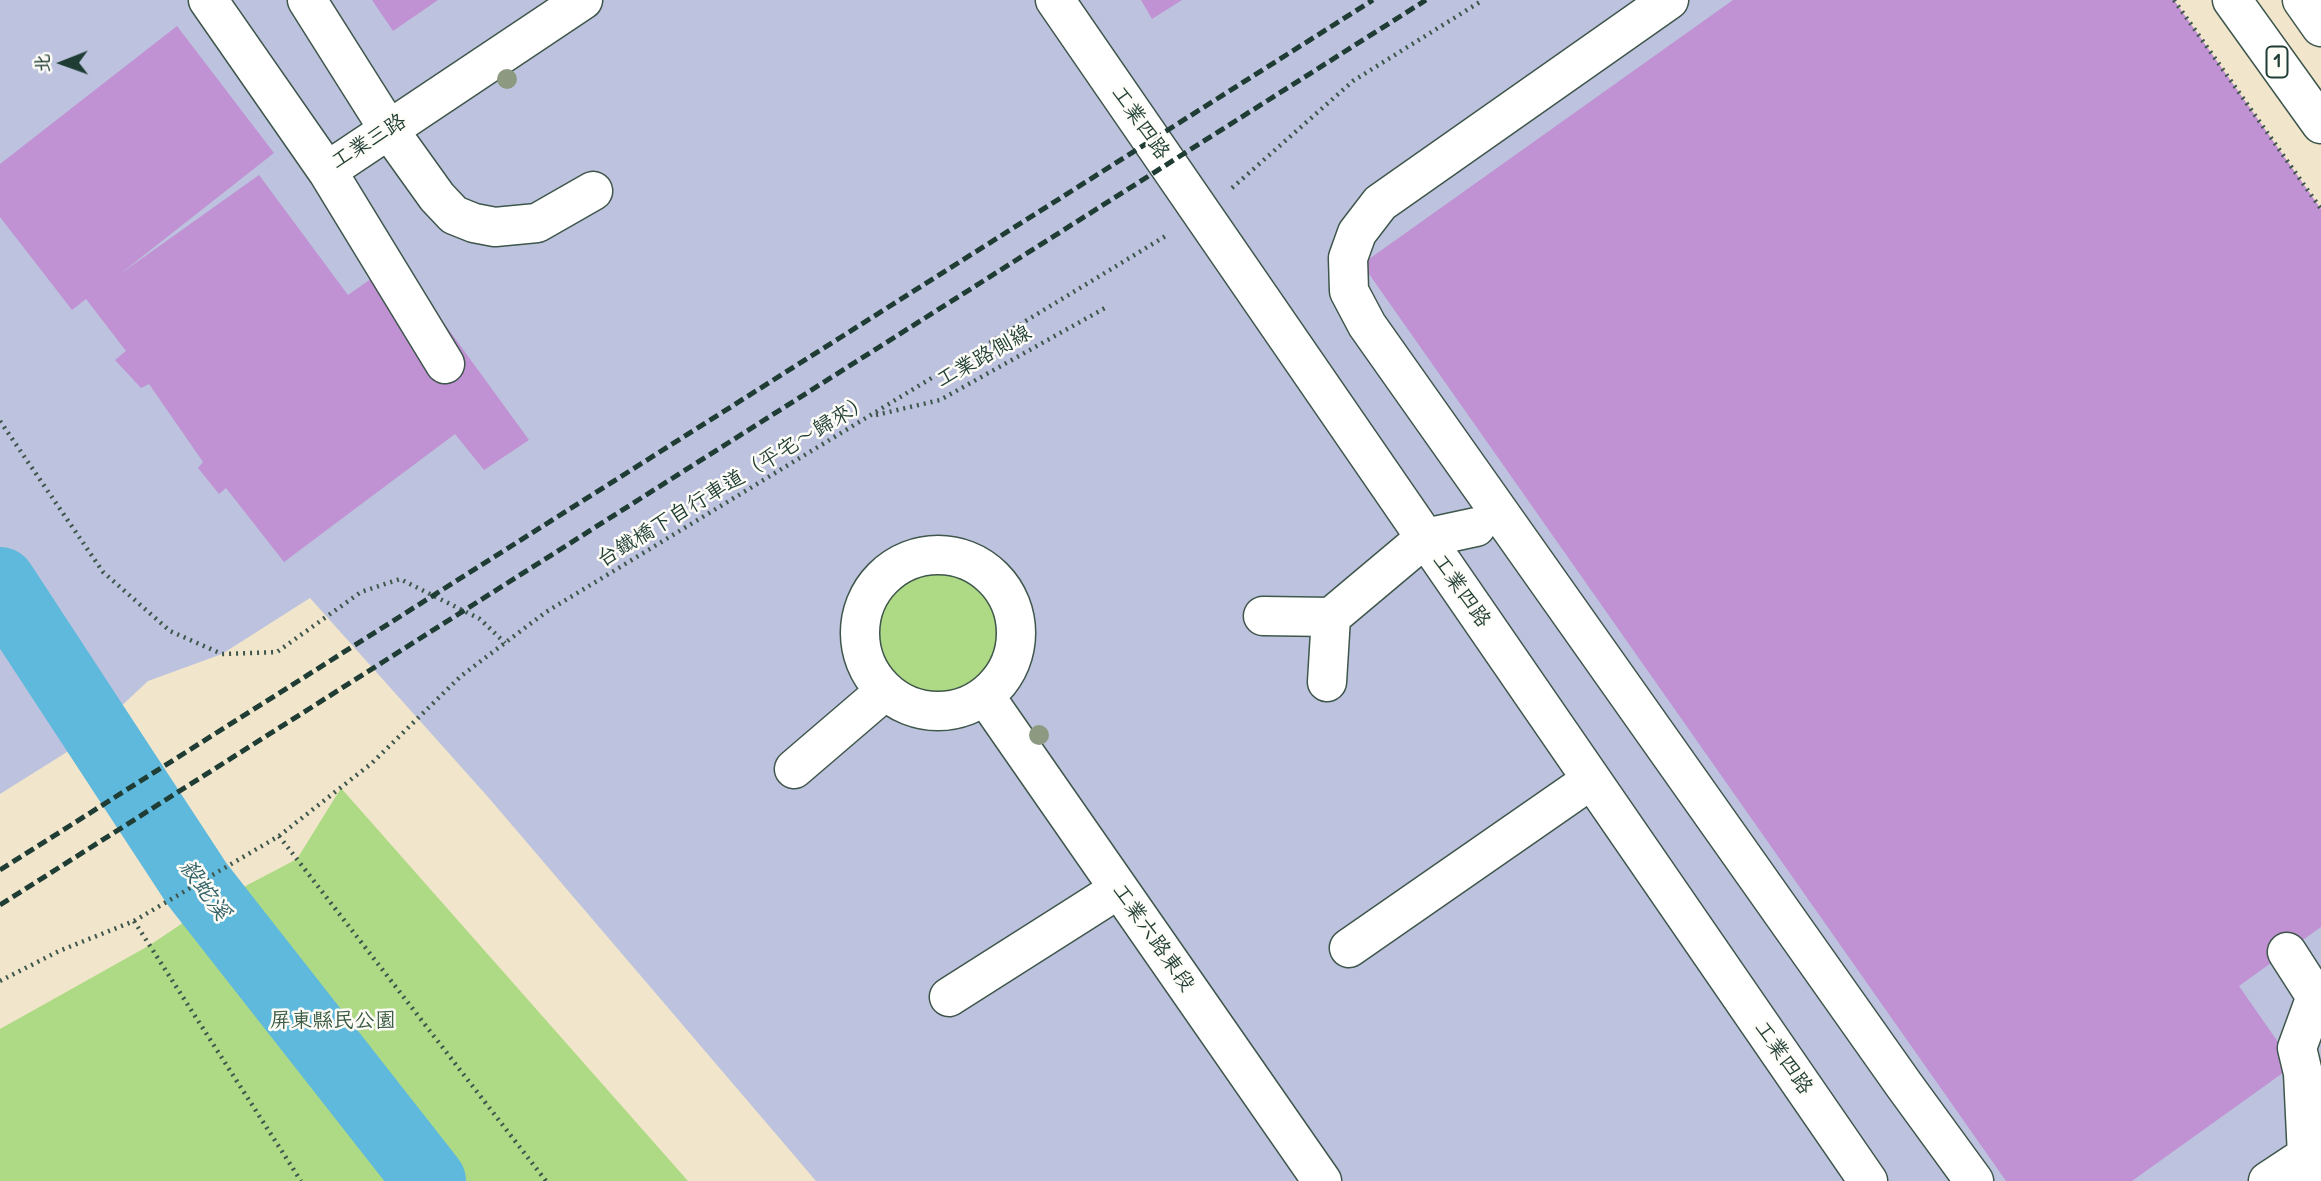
<!DOCTYPE html>
<html>
<head>
<meta charset="utf-8">
<style>
  body { margin:0 }
  #map { position:relative; width:2321px; height:1181px; overflow:hidden; background:#f1e6cb; font-family:"Patrick Hand","LXGW WenKai TC",sans-serif }
  canvas { display:block }
  .north { position:absolute; left:28px; top:28px; width:70px; height:70px; -webkit-text-stroke:5px #fdfcf7; paint-order:stroke; rotate:269deg; font-size:19px; font-weight:700; line-height:28px; text-align:center; color:#1f3d34 }
  .north::after { content:''; display:block; margin:auto; width:24px; height:32px; background:#1f3d34; clip-path:polygon(50% 0,100% 100%,50% 72%,0 100%) }
</style>
</head>
<body>
<div id="map">
<canvas width="2321" height="1181"></canvas>
<div class="north">北</div>
</div>
<script>
const g = document.querySelector('canvas').getContext('2d');
g.lineJoin = 'round';
function paint(path, color) { g.fillStyle = color; g.fill(path, 'evenodd'); }
const shape = rows => new Path2D(rows.map(r => 'M' + r).join(''));
function trace(path, color, width, dash) { g.strokeStyle = color; g.lineWidth = width; g.lineCap = dash ? 'butt' : 'round'; g.setLineDash(dash || []); g.stroke(path); }
function label(font, color, halo, rows, align = 'center') {
  g.font = font + ' "Patrick Hand","LXGW WenKai TC",sans-serif'; g.lineWidth = 5; g.setLineDash([]); g.textBaseline = 'middle'; g.strokeStyle = halo; g.fillStyle = color; for (const [text, x, y, turn = 0] of rows) {
    g.save(); g.translate(x, y); g.rotate((+turn || 0) * Math.PI / 180); g.textAlign = isNaN(turn) ? turn : align; if (halo) g.strokeText(text, 0, 0); g.fillText(text, 0, 0); g.restore();
  }
}
paint(shape([
  [0,0,2163,0,2321,268,2321,1181,816,1181,488,797,310,598,222,654,148,681,83,742,0,794]
]), '#bdc3de');
paint(shape([
  '860 633a78 78 0 1 1 156 0a78 78 0 1 1-156 0Z',
  [341,788,688,1181,0,1181,0,1029,150,945,211,904,297,859]
]), '#afda85');
trace(shape([
  [0,583,197,884,430,1181]
]), '#5fb9dd', 72);
paint(shape([
  [372,0,438,0,393,31],
  [1141,0,1182,0,1152,19],
  [1733,0,2174,0,2321,209,2321,927,2239,986,2294,1065,2132,1181,2006,1181,1362,264],
  [177,26,274,153,120,274,259,175,348,295,398,260,529,440,484,470,455,434,284,562,226,488,219,494,198,468,203,462,149,384,141,388,115,360,126,351,86,299,72,310,0,217,0,164]
]), '#c092d4');
const minor = shape([
  [208,0,327,171,583,0],
  [307,0,389,130,437,197,454,215,474,223,495,227,537,223,593,191],
  [1055,0,1868,1181],
  [1669,0,1380,203,1357,233,1348,258,1349,291,1367,325,1904,1085,1974,1181],
  [326,169,445,364],
  '860 633a78 78 0 1 1 156 0a78 78 0 1 1-156 0Z',
  [1263,616,1331,617,1327,682],
  [1331,617,1425,538,1476,527],
  [985,696,1322,1181],
  [794,769,885,691],
  [1349,948,1591,780],
  [2287,952,2321,1005],
  [949,997,1119,889],
  [2268,1181,2321,1146],
  [2311,1181,2307,1156,2303,1073,2297,1048,2316,996,2321,993]
]);
const major = shape([
  [2232,0,2321,124],
  [2302,0,2321,27]
]);
trace(minor, '#3e564b', 41);
trace(major, '#3e564b', 41);
trace(shape([
  [2174,0,2321,209],
  [1232,188,1353,81,1483,0],
  [876,415,940,400,1105,308],
  [0,421,103,572,170,631,222,654,277,652,361,592,400,579,480,619,505,643],
  [279,836,546,1181],
  [134,921,301,1181],
  [0,981,59,951,134,921,279,836,372,763,461,676,546,612,1169,234]
]), '#3e564b', 4.5, [2, 5]);
trace(minor, '#fff', 38);
trace(major, '#fff', 38);
trace(shape([
  [0,870,1373,0],
  [0,905,1426,0]
]), '#1f3d34', 5, [10, 5]);
g.fillStyle = '#8d9a81';
for (const [x, y] of [
  [507,79],
  [1039,735]
]) { g.beginPath(); g.arc(x, y, 10, 0, 2 * Math.PI); g.fill(); }
for (const [x, y, w] of [
  [2277,62,21]
]) { const box = new Path2D(); box.roundRect(x - w / 2, y - 15.5, w, 31, 5); g.fillStyle = '#fdfcf7'; g.fill(box); trace(box, '#1f3d34', 2); }
label('bold 19px', '#1f3d34', null, [
  ["1",2277,62]
]);
label('21px', '#1f3d34', '#fdfcf7', [
  ["工業四路",1140,123,55],
  ["工業三路",369,142,-32],
  ["工業路側線",984,357,-29],
  ["台鐵橋下自行車道（平宅～歸來）",734,481,-31],
  ["工業四路",1461,591,55],
  ["工業六路東段",1153,938,55],
  ["工業四路",1783,1058,55]
]);
label('21px', '#3c5c44', '#fdfcf7', [
  ["屏東縣民公園",333,1021]
]);
label('italic 23px', '#326267', '#fdfcf7', [
  ["殺蛇溪",204,890,54]
]);
</script>
</body>
</html>
